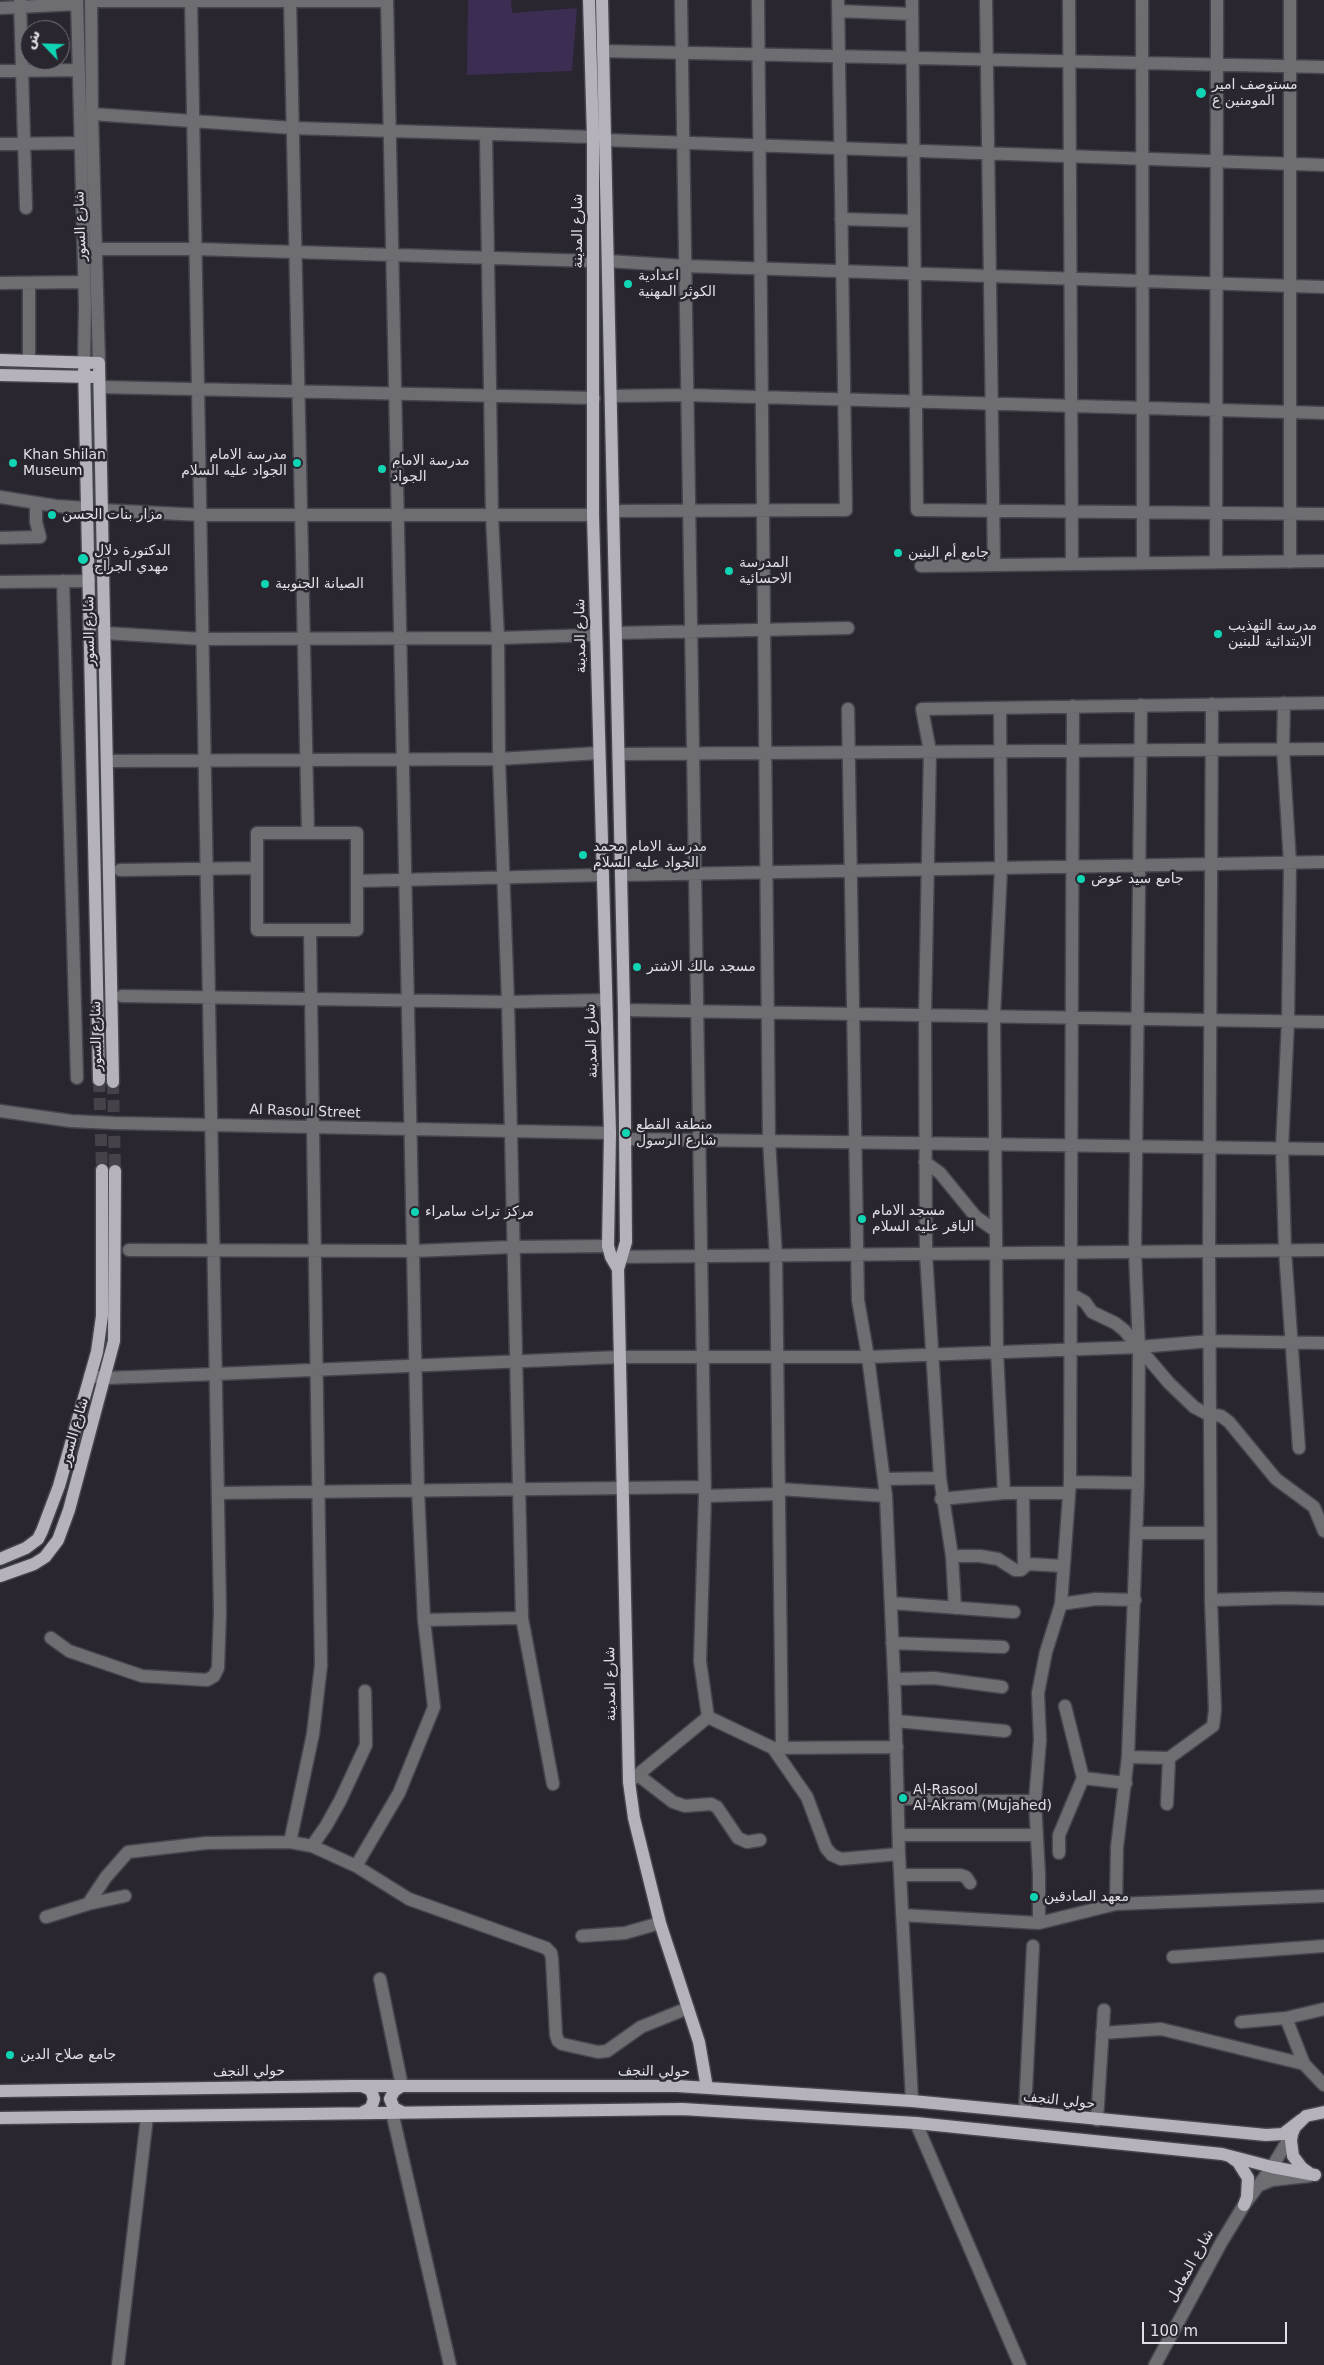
<!DOCTYPE html>
<html>
<head>
<meta charset="utf-8">
<style>
  body { margin:0 }
  #map { position:relative; width:1324px; height:2365px; overflow:hidden; background:#29262f; font-family:"DejaVu Sans","Noto Sans Arabic",sans-serif }
  canvas { display:block }
  .north { position:absolute; left:20px; top:20px; width:50px; height:50px; box-sizing:border-box; background:#29262f; border:1px solid #737078; border-radius:50%; rotate:294deg; font-size:14px; font-weight:700; line-height:20px; text-align:center; color:#e1dfe5 }
  .north::after { content:''; display:block; margin:auto; width:18px; height:22px; background:#10d5b4; clip-path:polygon(50% 0,100% 100%,50% 72%,0 100%) }
  .scale { position:absolute; left:1142px; top:2322px; width:145px; height:22px; box-sizing:border-box; border:2px solid #e1dfe5; border-top:0; padding-left:6px; font-size:15px; line-height:18px; white-space:nowrap; color:#e1dfe5; -webkit-text-stroke:4px #29262f; paint-order:stroke }
</style>
</head>
<body>
<div id="map">
<canvas width="1324" height="2365"></canvas>
<div class="north">ش</div>
<div class="scale">100 m</div>
</div>
<script>
const g = document.querySelector('canvas').getContext('2d');
g.lineJoin = 'round';
function paint(path, color) { g.fillStyle = color; g.fill(path, 'evenodd'); }
const shape = rows => new Path2D(rows.map(r => 'M' + r).join(''));
function trace(path, color, width, dash) { g.strokeStyle = color; g.lineWidth = width; g.lineCap = dash ? 'butt' : 'round'; g.setLineDash(dash || []); g.stroke(path); }
function label(font, color, halo, rows, align = 'center') {
  g.font = font + ' "DejaVu Sans","Noto Sans Arabic",sans-serif'; g.lineWidth = 5; g.setLineDash([]); g.textBaseline = 'middle'; g.strokeStyle = halo; g.fillStyle = color; for (const [text, x, y, turn = 0] of rows) {
    g.save(); g.translate(x, y); g.rotate((+turn || 0) * Math.PI / 180); g.textAlign = isNaN(turn) ? turn : align; if (halo) g.strokeText(text, 0, 0); g.fillText(text, 0, 0); g.restore();
  }
}
paint(shape([
  [468,0,511,0,512,13,577,8,572,71,467,75]
]), '#3c2d53');
trace(shape([
  [99,1080,102,1170],
  [113,1082,115,1171]
]), '#45424a', 12, [12, 6]);
const minor = shape([
  [20,0,26,208],
  [77,0,85,306,84,363],
  [91,0,92,114,99,363],
  [290,0,308,833],
  [758,0,769,1140,776,1257,782,1748],
  [912,0,917,510,1324,514],
  [986,0,994,565],
  [1069,0,1072,564],
  [1142,0,1143,563],
  [91,1,387,1],
  [0,8,77,4],
  [838,11,912,14],
  [603,51,1324,67],
  [0,71,79,70],
  [92,114,293,128,593,137],
  [486,134,492,516,498,638,499,759,508,1002,522,1618,553,1784],
  [605,140,1324,165],
  [0,144,81,143],
  [841,219,914,221],
  [97,249,196,249,593,261],
  [608,261,685,266,1324,287],
  [0,283,84,282],
  [29,361,29,283],
  [100,387,594,398],
  [611,396,687,395,1324,413],
  [0,497,56,506,87,508],
  [102,510,201,515,593,515],
  [613,511,846,510,838,0],
  [0,538,40,537,36,522,36,503],
  [1216,562,1217,0],
  [1290,562,1290,0],
  [921,566,1324,561],
  [63,581,77,1078],
  [0,582,89,581],
  [105,633,203,639,498,638,596,635],
  [616,633,848,628],
  [1284,703,1283,749,1290,863,1288,1021,1282,1148,1285,1250,1299,1448],
  [1000,708,1001,868,994,1016,997,1352,1004,1493],
  [848,709,858,1300,868,1357,886,1496,895,1699,899,1854,912,2101],
  [619,754,1324,749],
  [108,761,499,759,599,753],
  [257,833,357,833,357,930,257,930,257,833],
  [120,870,257,868],
  [621,875,1324,862],
  [357,881,603,875],
  [122,996,508,1002,606,1000],
  [624,1010,1324,1022],
  [0,1111,71,1121,114,1123,610,1133],
  [625,1139,1324,1149],
  [925,1162,940,1173,976,1217,996,1231],
  [129,1250,413,1251,512,1247,608,1246],
  [612,1257,1324,1250],
  [1071,1294,1085,1302,1092,1312,1115,1323,1124,1330,1169,1383,1194,1407,1207,1414,1221,1416,1229,1422,1276,1479,1314,1507,1324,1531],
  [90,1376,106,1378,216,1374,620,1357,868,1357,1139,1347,1211,1341,1324,1343],
  [884,1479,940,1478],
  [1070,1482,1138,1483],
  [779,1489,886,1496],
  [218,1493,703,1487],
  [1023,1493,1024,1566],
  [705,1496,779,1494],
  [941,1499,1004,1493,1069,1493],
  [1136,1533,1210,1533],
  [952,1556,980,1556,998,1559,1015,1570,1021,1570,1028,1564,1063,1566],
  [1211,1600,1286,1598,1324,1599],
  [891,1603,1014,1612],
  [1061,1604,1096,1599,1135,1600],
  [955,1608,952,1556,940,1478,926,1254,925,1015,930,751,922,709,1324,703],
  [424,1620,522,1618],
  [51,1638,69,1651,142,1676,207,1680,214,1676,218,1668,220,1611,191,0],
  [892,1643,1003,1647],
  [894,1679,934,1678,1002,1687],
  [708,1717,773,1748,897,1747],
  [896,1721,1005,1731],
  [773,1748,807,1797,826,1848,832,1855,841,1859,899,1854],
  [1128,1757,1169,1758,1213,1726,1215,1710,1211,1600,1209,1251,1212,704],
  [638,1775,673,1802,685,1806,711,1804,717,1807,738,1838,747,1842,760,1840],
  [1083,1778,1126,1783],
  [629,1782,708,1717,700,1661,705,1496,681,0],
  [899,1798,967,1801,1035,1801],
  [1167,1804,1169,1758],
  [900,1835,1036,1835],
  [290,1842,313,1734,321,1665,310,930],
  [312,1846,326,1826,340,1801,366,1745,365,1691],
  [1059,1853,1059,1835,1083,1778,1065,1706],
  [356,1866,399,1793,434,1707,424,1620,418,1490,387,0],
  [901,1875,960,1875,966,1877,970,1883],
  [88,1904,125,1896],
  [1116,1904,1117,1847,1128,1757,1138,1483,1139,1347,1135,1252,1141,705],
  [902,1915,1039,1923,1116,1904,1324,1896],
  [46,1917,88,1904,106,1877,128,1852,206,1843,290,1842,312,1846,356,1866,409,1899,546,1948,551,1953,552,1959,556,2035,558,2041,562,2044,598,2052,607,2051,641,2027,688,2008],
  [1039,1923,1039,1875,1035,1801,1040,1740,1038,1693,1046,1652,1061,1604,1070,1482,1073,706],
  [582,1936,625,1933,660,1923],
  [1173,1957,1324,1946],
  [380,1979,402,2086],
  [1286,2018,1304,2064],
  [1241,2022,1286,2018,1324,2009],
  [1102,2033,1161,2029,1304,2064,1324,2085],
  [392,2112,450,2365],
  [1025,2112,1033,1946],
  [1097,2120,1104,2010],
  [916,2123,1020,2365],
  [1260,2185,1272,2180,1309,2176],
  [118,2365,147,2117],
  [1155,2365,1221,2243,1244,2205,1272,2167,1293,2132]
]);
const major = shape([
  [589,0,593,137,593,515,610,1133,608,1246,611,1257,618,1269],
  [602,0,624,1010,626,1242,618,1269,629,1782,634,1818,660,1923,699,2042,707,2088],
  [0,360,99,363,113,1082],
  [84,363,99,1080],
  [0,375,92,377],
  [0,1559,26,1548,38,1539,42,1531,59,1486,97,1352,102,1316,102,1170],
  [0,1576,34,1564,45,1557,58,1540,69,1510,114,1341,115,1171],
  [362,2086,371,2090,374,2099,371,2108,363,2112],
  [402,2086,394,2091,390,2099,394,2108,402,2112],
  [0,2091,353,2086,677,2086,912,2101,1266,2135,1283,2134,1301,2120],
  [0,2118,682,2109,916,2123,1222,2154,1272,2167,1315,2175],
  [1231,2157,1238,2162,1248,2178,1247,2197,1244,2205],
  [1309,2173,1302,2168,1293,2156,1291,2141,1292,2134,1295,2127,1306,2116,1324,2112]
]);
trace(minor, '#46444c', 15);
trace(major, '#46444c', 15);
trace(minor, '#6e6d72', 12);
trace(major, '#b5b2bc', 12);
for (const [x, y, r, color] of [
  [1201,93,6,"#10d5b4"],
  [628,284,5,"#10d5b4"],
  [13,463,5,"#10d5b4"],
  [297,463,5,"#10d5b4"],
  [382,469,5,"#10d5b4"],
  [52,515,5,"#10d5b4"],
  [898,553,5,"#10d5b4"],
  [83,559,6,"#10d5b4"],
  [729,571,5,"#10d5b4"],
  [265,584,5,"#10d5b4"],
  [1218,634,5,"#10d5b4"],
  [583,855,5,"#10d5b4"],
  [1081,879,5,"#10d5b4"],
  [637,967,5,"#10d5b4"],
  [626,1133,5,"#10d5b4"],
  [415,1212,5,"#10d5b4"],
  [862,1219,5,"#10d5b4"],
  [903,1798,5,"#10d5b4"],
  [1034,1897,5,"#10d5b4"],
  [10,2055,5,"#10d5b4"]
]) { const dot = new Path2D(); dot.arc(x, y, r, 0, 2 * Math.PI); g.fillStyle = color; g.fill(dot); trace(dot, '#29262f', 2); }
label('14px', '#e1dfe5', '#29262f', [
  ["مستوصف امير",1212,85],
  ["المومنين ع",1212,101],
  ["اعدادية",638,276],
  ["الكوثر المهنية",638,292],
  ["Khan Shilan",23,455],
  ["Museum",23,471],
  ["مدرسة الامام",287,455,"right"],
  ["الجواد عليه السلام",287,471,"right"],
  ["مدرسة الامام",392,461],
  ["الجواد",392,477],
  ["مزار بنات الحسن",62,515],
  ["الدكتورة دلال",94,551],
  ["مهدي الجراح",94,567],
  ["جامع أم البنين",908,553],
  ["المدرسة",739,563],
  ["الاحسائية",739,579],
  ["الصيانة الجنوبية",275,584],
  ["مدرسة التهذيب",1228,626],
  ["الابتدائية للبنين",1228,642],
  ["مدرسة الامام محمد",593,847],
  ["الجواد عليه السلام",593,863],
  ["جامع سيد عوض",1091,879],
  ["مسجد مالك الاشتر",647,967],
  ["منطقة القطع",636,1125],
  ["شارع الرسول",636,1141],
  ["مسجد الامام",872,1211],
  ["الباقر عليه السلام",872,1227],
  ["مركز تراث سامراء",425,1212],
  ["Al-Rasool",913,1790],
  ["Al-Akram (Mujahed)",913,1806],
  ["معهد الصادقين",1044,1897],
  ["جامع صلاح الدين",20,2055]
], 'left');
label('14px', '#e1dfe5', '#29262f', [
  ["شارع السور",81,226,-92],
  ["شارع المدينة",578,231,-90],
  ["شارع السور",90,631,-91],
  ["شارع المدينة",581,636,-91],
  ["شارع السور",97,1036,-91],
  ["شارع المدينة",592,1041,-92],
  ["Al Rasoul Street",305,1112,2],
  ["شارع السور",75,1432,-74],
  ["شارع المدينة",611,1684,-91],
  ["حولي النجف",249,2072,-1],
  ["حولي النجف",654,2072,1],
  ["حولي النجف",1059,2101,6],
  ["شارع المعامل",1191,2266,-61]
]);
</script>
</body>
</html>
